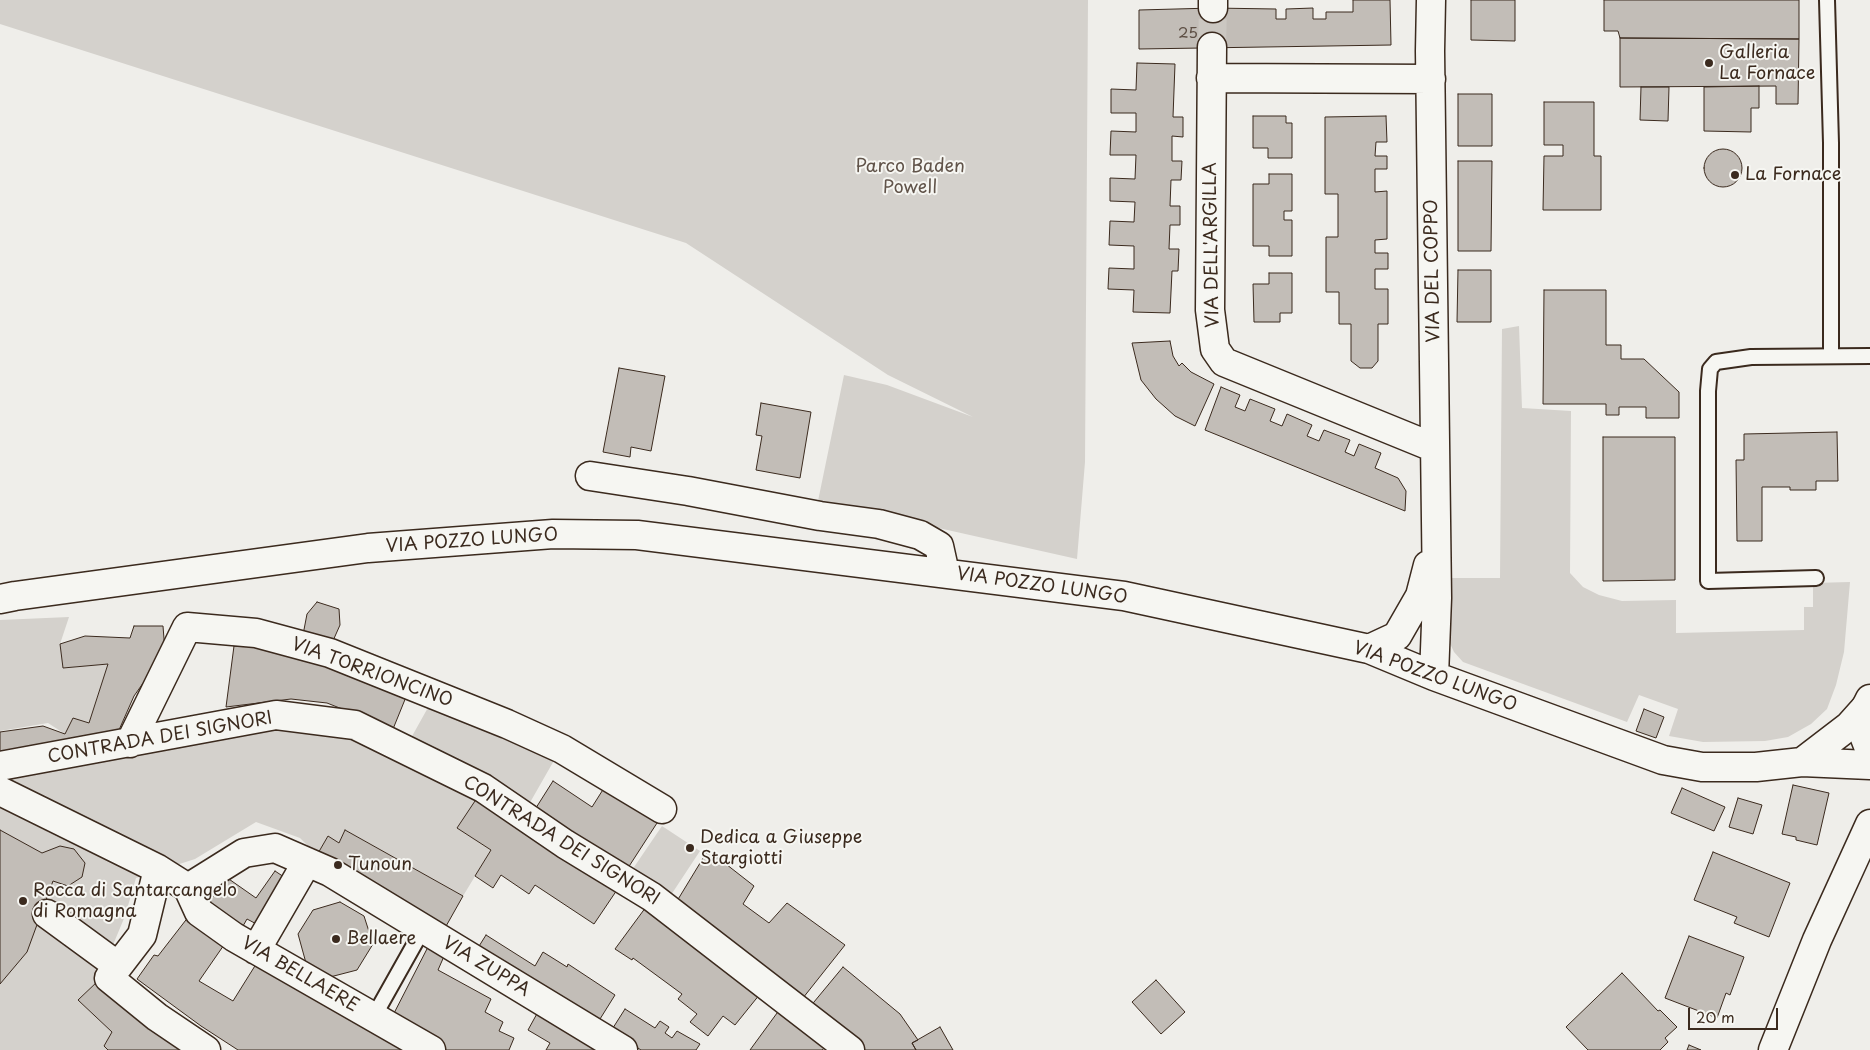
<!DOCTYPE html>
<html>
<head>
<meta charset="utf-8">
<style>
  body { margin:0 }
  #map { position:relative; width:1870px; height:1050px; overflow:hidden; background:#efeeea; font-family:"Playpen Sans",sans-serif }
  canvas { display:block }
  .scale { position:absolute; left:1688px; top:1008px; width:90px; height:22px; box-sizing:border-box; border:2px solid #3b2a1e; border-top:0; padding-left:6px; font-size:15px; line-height:18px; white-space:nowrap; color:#3b2a1e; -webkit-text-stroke:4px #f6f6f2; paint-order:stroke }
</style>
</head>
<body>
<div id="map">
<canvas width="1870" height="1050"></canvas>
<div class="scale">20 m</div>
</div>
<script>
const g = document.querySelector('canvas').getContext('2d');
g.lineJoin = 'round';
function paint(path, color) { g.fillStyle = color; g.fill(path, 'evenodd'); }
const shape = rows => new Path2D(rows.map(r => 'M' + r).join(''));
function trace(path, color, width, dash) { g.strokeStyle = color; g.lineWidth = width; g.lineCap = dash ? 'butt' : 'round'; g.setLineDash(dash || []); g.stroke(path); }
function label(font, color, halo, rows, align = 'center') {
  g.font = font + ' "Playpen Sans",sans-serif'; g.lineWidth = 4; g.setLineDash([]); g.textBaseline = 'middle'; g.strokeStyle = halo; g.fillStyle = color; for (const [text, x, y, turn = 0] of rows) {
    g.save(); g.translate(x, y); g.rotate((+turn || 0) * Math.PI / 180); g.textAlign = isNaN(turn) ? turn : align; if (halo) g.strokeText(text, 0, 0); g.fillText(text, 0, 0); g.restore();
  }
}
paint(shape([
  [0,0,1088,0,1085,462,1077,559,818,501,844,375,887,385,973,417,888,375,686,243,0,24],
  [1519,326,1522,408,1571,411,1570,573,1583,587,1599,595,1622,601,1676,600,1676,633,1804,630,1804,607,1813,607,1813,583,1850,582,1844,652,1836,685,1827,709,1811,724,1788,737,1765,741,1703,742,1669,736,1678,709,1639,695,1627,722,1463,662,1454,652,1448,639,1447,578,1500,578,1502,329],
  [69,617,60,644,63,668,108,664,89,723,65,734,48,723,0,731,0,620],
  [430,704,556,757,528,806,411,738],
  [276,715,355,725,481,792,457,828,491,850,463,896,345,830,339,843,328,836,317,855,300,838,256,822,195,859,136,878,125,916,98,981,78,1000,112,1032,104,1046,108,1050,0,1050,0,766],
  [662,826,700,851,669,898,630,873]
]), '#d4d1cc');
const building = shape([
  [1353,0,1390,0,1391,45,1139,49,1139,10,1213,8,1276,9,1276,19,1286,19,1286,9,1313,8,1313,19,1326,19,1326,12,1353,12,1353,0],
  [1471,0,1515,0,1515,41,1471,40,1471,0],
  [1604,0,1799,0,1799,39,1620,38,1618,31,1604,31,1604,0],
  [1620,38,1799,39,1798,104,1776,104,1776,86,1620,87,1620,38],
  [1137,63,1175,64,1173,117,1183,117,1183,137,1172,136,1172,161,1182,161,1181,180,1171,180,1170,206,1180,206,1180,225,1170,225,1169,249,1179,249,1178,271,1172,271,1170,313,1133,312,1134,290,1108,289,1109,268,1134,269,1134,246,1109,245,1110,221,1134,222,1135,202,1110,201,1110,178,1135,179,1136,155,1110,155,1111,131,1136,132,1136,113,1111,113,1111,89,1136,90,1137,63],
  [1759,86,1759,108,1751,108,1751,132,1704,131,1704,87,1759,86],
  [1641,87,1669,87,1668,121,1640,120,1641,87],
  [1458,94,1492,94,1492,146,1458,146,1458,94],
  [1544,102,1594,102,1594,156,1601,156,1601,210,1543,210,1544,156,1563,156,1563,145,1544,145,1544,102],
  [1253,116,1286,116,1286,123,1292,123,1292,158,1268,158,1268,148,1253,148,1253,116],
  [1386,116,1387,142,1376,142,1375,156,1387,156,1387,169,1375,169,1375,192,1387,191,1387,239,1375,240,1375,253,1388,253,1388,269,1375,269,1375,289,1388,289,1388,324,1378,324,1378,361,1372,368,1360,368,1351,361,1351,324,1339,324,1339,292,1326,292,1326,237,1338,237,1338,194,1325,194,1325,117,1386,116],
  '1704 168a19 19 0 1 1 38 0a19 19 0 1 1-38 0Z',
  [1458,161,1492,161,1491,251,1458,251,1458,161],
  [1269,174,1292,174,1292,211,1284,211,1284,220,1292,220,1292,256,1269,256,1269,246,1253,246,1253,184,1269,184,1269,174],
  [1458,270,1491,270,1491,322,1457,322,1458,270],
  [1269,273,1292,273,1292,313,1280,313,1280,322,1254,322,1253,284,1269,284,1269,273],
  [1544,290,1606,290,1606,345,1621,345,1621,359,1644,359,1679,392,1679,418,1646,418,1646,407,1619,407,1619,415,1606,415,1606,404,1543,404,1544,290],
  [1170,341,1173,356,1179,366,1182,363,1191,372,1214,384,1195,426,1175,416,1156,399,1141,380,1132,343,1170,341],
  [619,368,665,376,651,451,631,447,630,457,603,452,619,368],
  [1221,387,1240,395,1235,407,1245,411,1250,399,1275,409,1270,421,1282,426,1287,414,1312,425,1307,436,1319,441,1324,430,1350,440,1345,452,1354,456,1359,444,1381,453,1375,468,1398,478,1406,491,1405,511,1205,430,1221,387],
  [761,403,811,412,800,478,756,470,762,436,756,435,761,403],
  [1837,432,1838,481,1816,481,1816,490,1790,490,1790,487,1762,487,1762,541,1737,541,1736,460,1744,460,1744,434,1837,432],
  [1603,437,1675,437,1675,580,1603,581,1603,437],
  [317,602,339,609,340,625,332,643,302,640,307,614,317,602],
  [134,626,163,626,165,652,134,696,115,739,0,760,0,732,43,726,65,734,73,718,89,723,108,664,63,668,60,644,85,636,130,638,134,626],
  [234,646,277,647,406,697,393,729,327,703,291,699,226,707,234,646],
  [1644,709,1664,717,1656,738,1636,731,1644,709],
  [553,781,592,807,604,788,657,823,626,871,534,811,553,781],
  [1793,785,1829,793,1817,845,1796,840,1796,837,1782,834,1793,785],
  [1682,788,1725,807,1714,831,1671,813,1682,788],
  [481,792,621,884,594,924,535,885,529,894,501,875,493,888,475,876,491,850,457,828,481,792],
  [1738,798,1762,805,1753,834,1729,827,1738,798],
  [0,830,42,853,60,846,74,849,85,863,82,877,68,886,53,881,27,952,0,984,0,830],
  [345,830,463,896,445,928,317,855,328,836,339,843,345,830],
  [708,850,754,886,743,904,769,923,787,903,845,945,799,1003,677,901,708,850],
  [1713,852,1790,883,1769,937,1734,923,1737,917,1694,900,1713,852],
  [275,871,290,881,264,928,247,919,239,933,205,909,226,877,256,898,275,871],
  [340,902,364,916,373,944,357,970,330,977,306,963,298,934,313,910,340,902],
  [646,907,760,994,735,1025,723,1016,708,1036,690,1022,697,1014,678,999,682,994,633,958,632,960,615,949,646,907],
  [189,916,226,942,199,981,233,1001,258,961,412,1050,238,1050,201,1026,137,979,154,955,158,956,189,916],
  [486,935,535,966,543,952,567,967,568,964,615,995,595,1027,476,951,486,935],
  [1689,936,1744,957,1730,995,1726,993,1717,1018,1665,998,1689,936],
  [429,945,445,954,438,970,491,999,485,1012,503,1022,499,1031,514,1038,509,1050,440,1050,390,1021,429,945],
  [843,967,900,1014,918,1040,912,1043,916,1050,861,1050,809,1008,843,967],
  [1622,973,1658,1011,1660,1010,1677,1027,1665,1038,1668,1042,1660,1050,1588,1050,1566,1027,1622,973],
  [1156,980,1185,1012,1161,1034,1132,1002,1156,980],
  [98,981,187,1050,108,1050,104,1046,112,1032,78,1000,98,981],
  [625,1009,655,1028,660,1021,669,1027,665,1033,672,1038,677,1031,700,1044,696,1050,641,1050,611,1031,625,1009],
  [780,1009,826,1047,822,1050,750,1050,780,1009],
  [539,1010,605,1050,546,1050,550,1043,528,1030,539,1010],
  [940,1027,953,1050,916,1050,912,1043,940,1027],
  [1689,1045,1701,1050,1687,1050,1689,1045]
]);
paint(building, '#c2bdb7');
trace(building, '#3b2a1e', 1);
trace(shape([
  [1212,47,1213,8]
]), '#cbc7c1', 28, [28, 14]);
const lane = shape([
  [1827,0,1831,143,1831,356],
  [1816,578,1708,581,1708,391,1710,369,1716,362,1751,357,1870,356],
  [373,1018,423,929]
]);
const street = shape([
  [1213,0,1213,8],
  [1431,0,1430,51,1437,598,1434,676],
  [1212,47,1210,310,1215,349,1224,362,1435,448],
  [1211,78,1431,79],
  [590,476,688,491,820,516,879,524,920,535,939,546,945,573],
  [0,599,15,596,368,548,553,534,637,535,1124,596,1369,649,1434,676,1663,760,1702,767,1756,767,1802,762,1870,765],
  [1369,649,1397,636,1420,596,1428,565],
  [130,743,187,627,256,633,330,653,507,724,562,749,662,809],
  [1802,762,1849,726,1866,707],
  [0,766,276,715,355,725,483,788,565,844,652,897,850,1050],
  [0,791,158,869,188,888,199,912,234,937,431,1050],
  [158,869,142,935,109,978,157,1017,206,1050],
  [188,888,244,853,275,848,330,872,623,1050],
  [47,914,118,966],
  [256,950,307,862],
  [1773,1050,1817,940,1870,824]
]);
const secondary = shape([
  [1870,699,1866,707,1864,722,1865,738,1870,751]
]);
trace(lane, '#3b2a1e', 18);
trace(street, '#3b2a1e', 31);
trace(secondary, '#3b2a1e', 31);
trace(lane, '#f6f6f2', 14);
trace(street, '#f6f6f2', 28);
trace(secondary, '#f6f6f2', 28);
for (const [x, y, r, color] of [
  [1709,63,5,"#3b2a1e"],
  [1735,175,5,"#3b2a1e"],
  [690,848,5,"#3b2a1e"],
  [338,865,5,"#3b2a1e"],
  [23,901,5,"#3b2a1e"],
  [336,939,5,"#3b2a1e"]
]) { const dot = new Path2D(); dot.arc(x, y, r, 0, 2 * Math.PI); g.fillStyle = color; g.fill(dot); trace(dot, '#f6f6f2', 2); }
label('15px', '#5d4f44', null, [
  ["25",1188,34]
]);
label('18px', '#3b2a1e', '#f6f6f2', [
  ["Galleria",1719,53],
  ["La Fornace",1719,74],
  ["La Fornace",1745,175],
  ["Dedica a Giuseppe",700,838],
  ["Stargiotti",700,859],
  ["Tunoun",348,865],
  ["Rocca di Santarcangelo",33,891],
  ["di Romagna",33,912],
  ["Bellaere",346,939]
], 'left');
label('18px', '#61544a', '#f6f6f2', [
  ["Parco Baden",910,167],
  ["Powell",910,188]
]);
label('18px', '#3b2a1e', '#f6f6f2', [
  ["VIA DELL'ARGILLA",1212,245,-91],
  ["VIA DEL COPPO",1433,271,-91],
  ["VIA POZZO LUNGO",472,541,-4],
  ["VIA POZZO LUNGO",1042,586,8],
  ["VIA TORRIONCINO",372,673,20],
  ["VIA POZZO LUNGO",1435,677,20],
  ["CONTRADA DEI SIGNORI",160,738,-10],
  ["CONTRADA DEI SIGNORI",561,841,32],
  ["VIA ZUPPA",486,967,31],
  ["VIA BELLAERE",300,975,30]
]);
</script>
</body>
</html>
